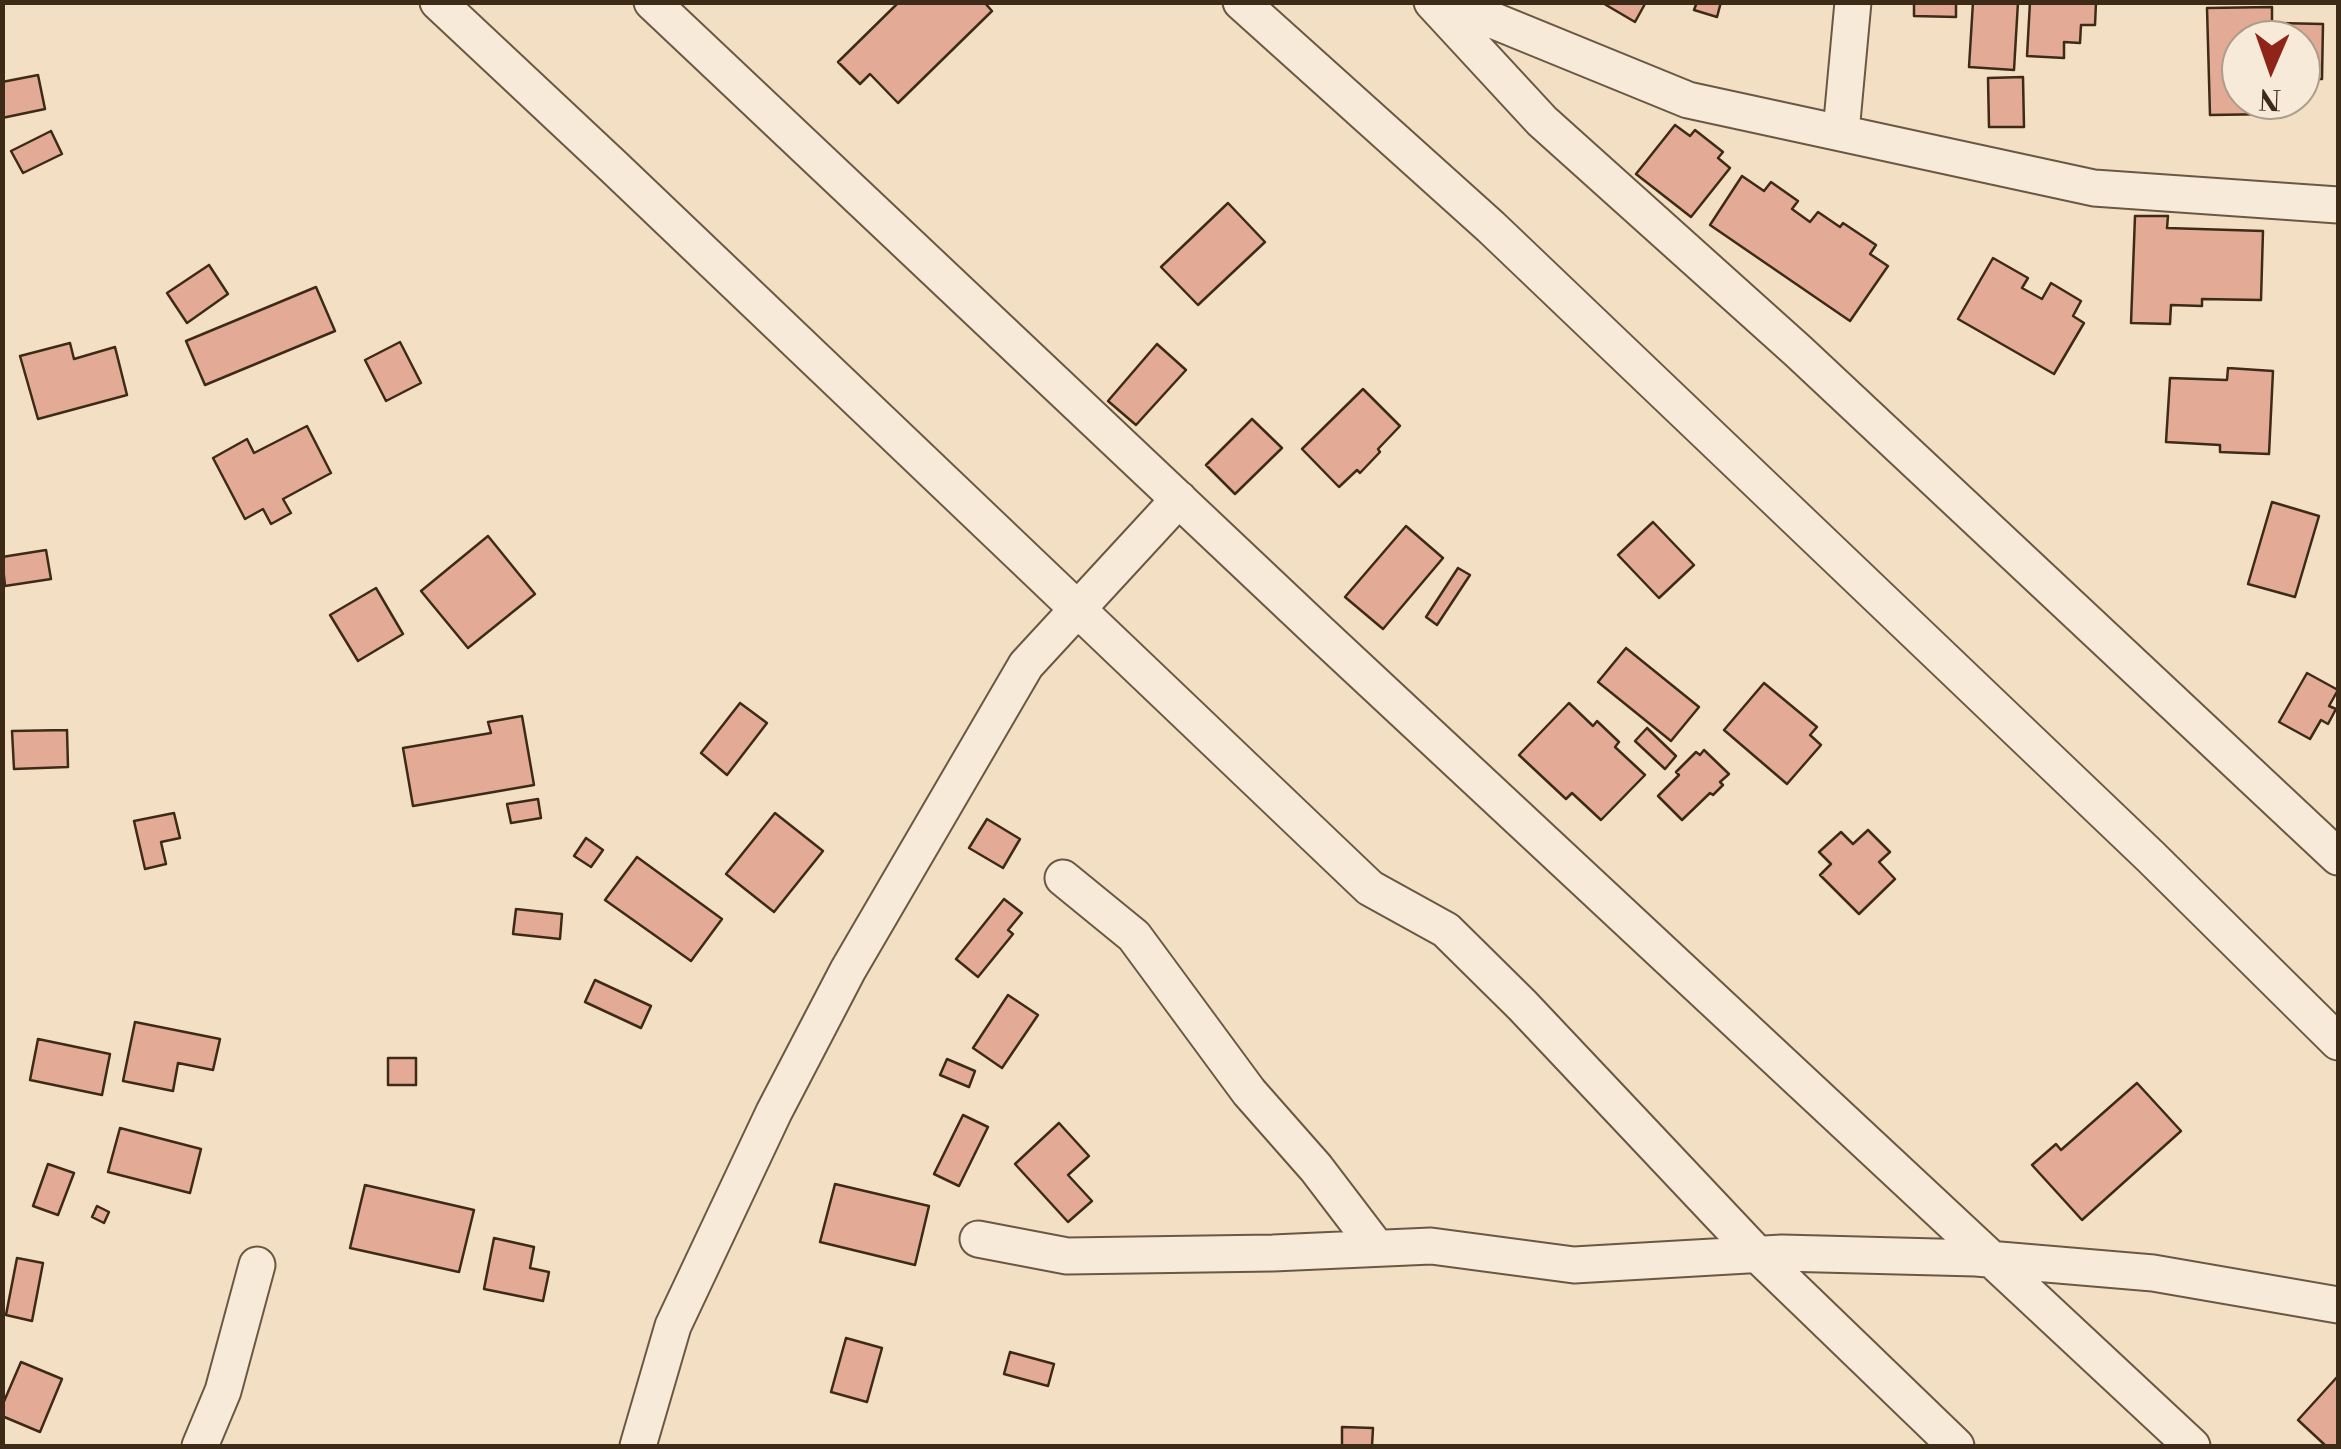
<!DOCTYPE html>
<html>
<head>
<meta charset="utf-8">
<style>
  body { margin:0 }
  #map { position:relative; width:2341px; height:1449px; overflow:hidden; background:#f2dfc4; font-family:"Libre Bodoni",serif }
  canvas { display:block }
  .frame { position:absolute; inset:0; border:5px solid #3d2b17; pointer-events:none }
  .north { position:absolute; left:2221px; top:20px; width:100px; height:100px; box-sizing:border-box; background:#f7ead9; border:2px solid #ad9e8b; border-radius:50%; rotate:182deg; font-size:28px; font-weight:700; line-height:40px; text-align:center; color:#3d2b17 }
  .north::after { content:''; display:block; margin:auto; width:35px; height:45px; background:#8f2418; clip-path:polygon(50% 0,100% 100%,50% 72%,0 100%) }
</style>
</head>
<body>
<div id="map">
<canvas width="2341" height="1449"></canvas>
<div class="frame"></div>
<div class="north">N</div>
</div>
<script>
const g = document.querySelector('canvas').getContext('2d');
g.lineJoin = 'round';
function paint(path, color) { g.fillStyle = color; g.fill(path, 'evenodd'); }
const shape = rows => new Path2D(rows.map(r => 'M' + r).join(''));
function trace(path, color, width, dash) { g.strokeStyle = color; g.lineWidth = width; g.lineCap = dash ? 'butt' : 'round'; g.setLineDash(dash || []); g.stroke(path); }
const building = shape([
  [899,2,984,2,992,11,898,103,870,74,860,84,838,62,899,2],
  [1601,2,1646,2,1635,22,1601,2],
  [1697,2,1721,2,1717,17,1694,10,1697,2],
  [1914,2,1956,2,1956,17,1914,16,1914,2],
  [1973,2,2018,2,2014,70,1969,67,1973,2],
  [2030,2,2096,2,2095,25,2081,25,2080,43,2064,42,2064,58,2027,56,2030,2],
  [2272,7,2272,40,2241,40,2241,100,2274,100,2274,114,2210,115,2207,8,2272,7],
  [2278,23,2323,24,2322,79,2301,79,2301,40,2278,40,2278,23],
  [38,75,45,109,2,118,2,82,38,75],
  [2023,77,2024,127,1989,127,1988,78,2023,77],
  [1675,125,1690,136,1695,130,1723,152,1718,158,1730,168,1691,217,1636,174,1675,125],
  [51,131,62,154,23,173,11,151,51,131],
  [1742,176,1764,191,1771,182,1798,201,1792,209,1810,222,1818,212,1840,227,1843,223,1876,245,1870,254,1888,266,1850,321,1710,225,1742,176],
  [1228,203,1265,242,1198,305,1161,267,1228,203],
  [2135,216,2168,216,2167,228,2263,231,2261,300,2202,299,2202,306,2171,305,2170,324,2131,323,2135,216],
  [1993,258,2028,278,2022,288,2042,299,2051,283,2081,301,2073,316,2084,323,2054,374,1958,319,1993,258],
  [209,265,228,294,187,323,167,293,209,265],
  [316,287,335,331,205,385,186,341,316,287],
  [400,342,421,383,386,401,365,360,400,342],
  [70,343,74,359,115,347,127,395,38,419,20,356,70,343],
  [1157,344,1186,370,1136,425,1108,401,1157,344],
  [2228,368,2273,371,2269,454,2220,452,2220,445,2166,442,2170,378,2227,380,2228,368],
  [1363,389,1400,426,1378,449,1380,452,1360,473,1357,470,1339,487,1302,449,1363,389],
  [1252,419,1282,448,1235,494,1206,465,1252,419],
  [307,426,331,473,283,499,291,513,271,524,263,509,245,519,213,458,247,439,254,453,307,426],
  [2272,502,2319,516,2295,597,2248,584,2272,502],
  [1653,522,1694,565,1659,598,1618,555,1653,522],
  [1406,526,1443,558,1383,629,1345,597,1406,526],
  [488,536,535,594,468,648,421,591,488,536],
  [46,550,51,579,5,586,2,557,46,550],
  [1458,568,1470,575,1437,625,1426,617,1458,568],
  [376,588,403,634,358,661,330,615,376,588],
  [1626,648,1699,707,1671,741,1598,682,1626,648],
  [2307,673,2338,690,2329,706,2336,709,2328,724,2321,720,2310,739,2279,722,2307,673],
  [1764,683,1817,727,1810,735,1821,745,1787,784,1724,730,1764,683],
  [740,703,767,723,727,775,701,753,740,703],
  [1569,703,1593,726,1597,721,1619,742,1615,747,1645,775,1601,820,1572,793,1566,799,1519,755,1569,703],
  [522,716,534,785,413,806,403,748,491,733,488,722,522,716],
  [1647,728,1676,756,1665,769,1635,741,1647,728],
  [67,730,68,767,14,769,12,731,67,730],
  [1704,750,1729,774,1720,782,1723,785,1713,795,1710,793,1682,820,1658,796,1679,775,1676,772,1696,752,1700,755,1704,750],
  [538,799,541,818,511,823,507,804,538,799],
  [174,813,180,838,161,842,166,864,145,869,134,821,174,813],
  [775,813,823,851,774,912,726,874,775,813],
  [987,819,1020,839,1003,868,969,848,987,819],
  [1868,830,1890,852,1879,862,1895,879,1859,914,1820,875,1831,864,1819,852,1841,832,1853,844,1868,830],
  [586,838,603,850,591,867,574,856,586,838],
  [637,857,722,919,691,961,605,900,637,857],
  [1004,899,1022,913,1008,930,1013,934,978,977,956,959,1004,899],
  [516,909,562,914,560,939,513,934,516,909],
  [595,980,651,1006,641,1028,585,1002,595,980],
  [1008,995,1038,1015,1002,1068,973,1048,1008,995],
  [135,1022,220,1039,213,1070,178,1063,173,1091,123,1081,135,1022],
  [38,1039,110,1054,102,1095,30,1080,38,1039],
  [388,1058,416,1058,416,1085,388,1085,388,1058],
  [947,1059,975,1071,969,1087,940,1075,947,1059],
  [2137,1083,2181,1131,2082,1220,2032,1165,2056,1144,2061,1150,2137,1083],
  [963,1115,988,1127,959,1186,934,1174,963,1115],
  [1059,1123,1089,1156,1068,1175,1092,1201,1068,1222,1015,1164,1059,1123],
  [120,1128,201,1149,190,1193,108,1172,120,1128],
  [48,1164,74,1173,58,1215,33,1206,48,1164],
  [835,1184,929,1206,915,1265,820,1242,835,1184],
  [365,1185,474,1210,459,1272,350,1248,365,1185],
  [97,1206,109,1212,104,1223,92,1217,97,1206],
  [494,1238,534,1247,530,1268,549,1272,543,1301,484,1289,494,1238],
  [17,1258,43,1263,32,1321,6,1315,17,1258],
  [846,1338,882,1348,867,1402,831,1392,846,1338],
  [1010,1352,1054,1364,1048,1386,1004,1374,1010,1352],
  [21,1362,62,1379,40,1432,2,1416,2,1406,21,1362],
  [2338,1376,2338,1446,2326,1446,2298,1420,2338,1376],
  [1342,1427,1373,1428,1372,1446,1342,1446,1342,1427]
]);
paint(building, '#e3aa95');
trace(building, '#3d2b17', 2.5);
const street = shape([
  [438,2,614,167,1370,888,1446,930,1522,1005,1757,1254,1956,1446],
  [652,2,1318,631,2192,1446],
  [1241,2,1491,227,2151,857,2338,1042],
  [1432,2,1542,121,1798,351,2338,857],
  [1448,2,1688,100,2094,188,2338,205],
  [1841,132,1853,2],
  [1063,878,1134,936,1249,1092,1316,1168,1377,1248],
  [978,1239,1067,1256,1273,1253,1431,1246,1574,1265,1782,1253,1976,1258,2153,1273,2338,1305],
  [200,1446,223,1391,257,1265],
  [638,1446,673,1326,774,1112,848,970,1026,665,1179,499]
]);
trace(street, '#6a5842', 39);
trace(street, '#f7ead9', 35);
</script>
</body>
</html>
